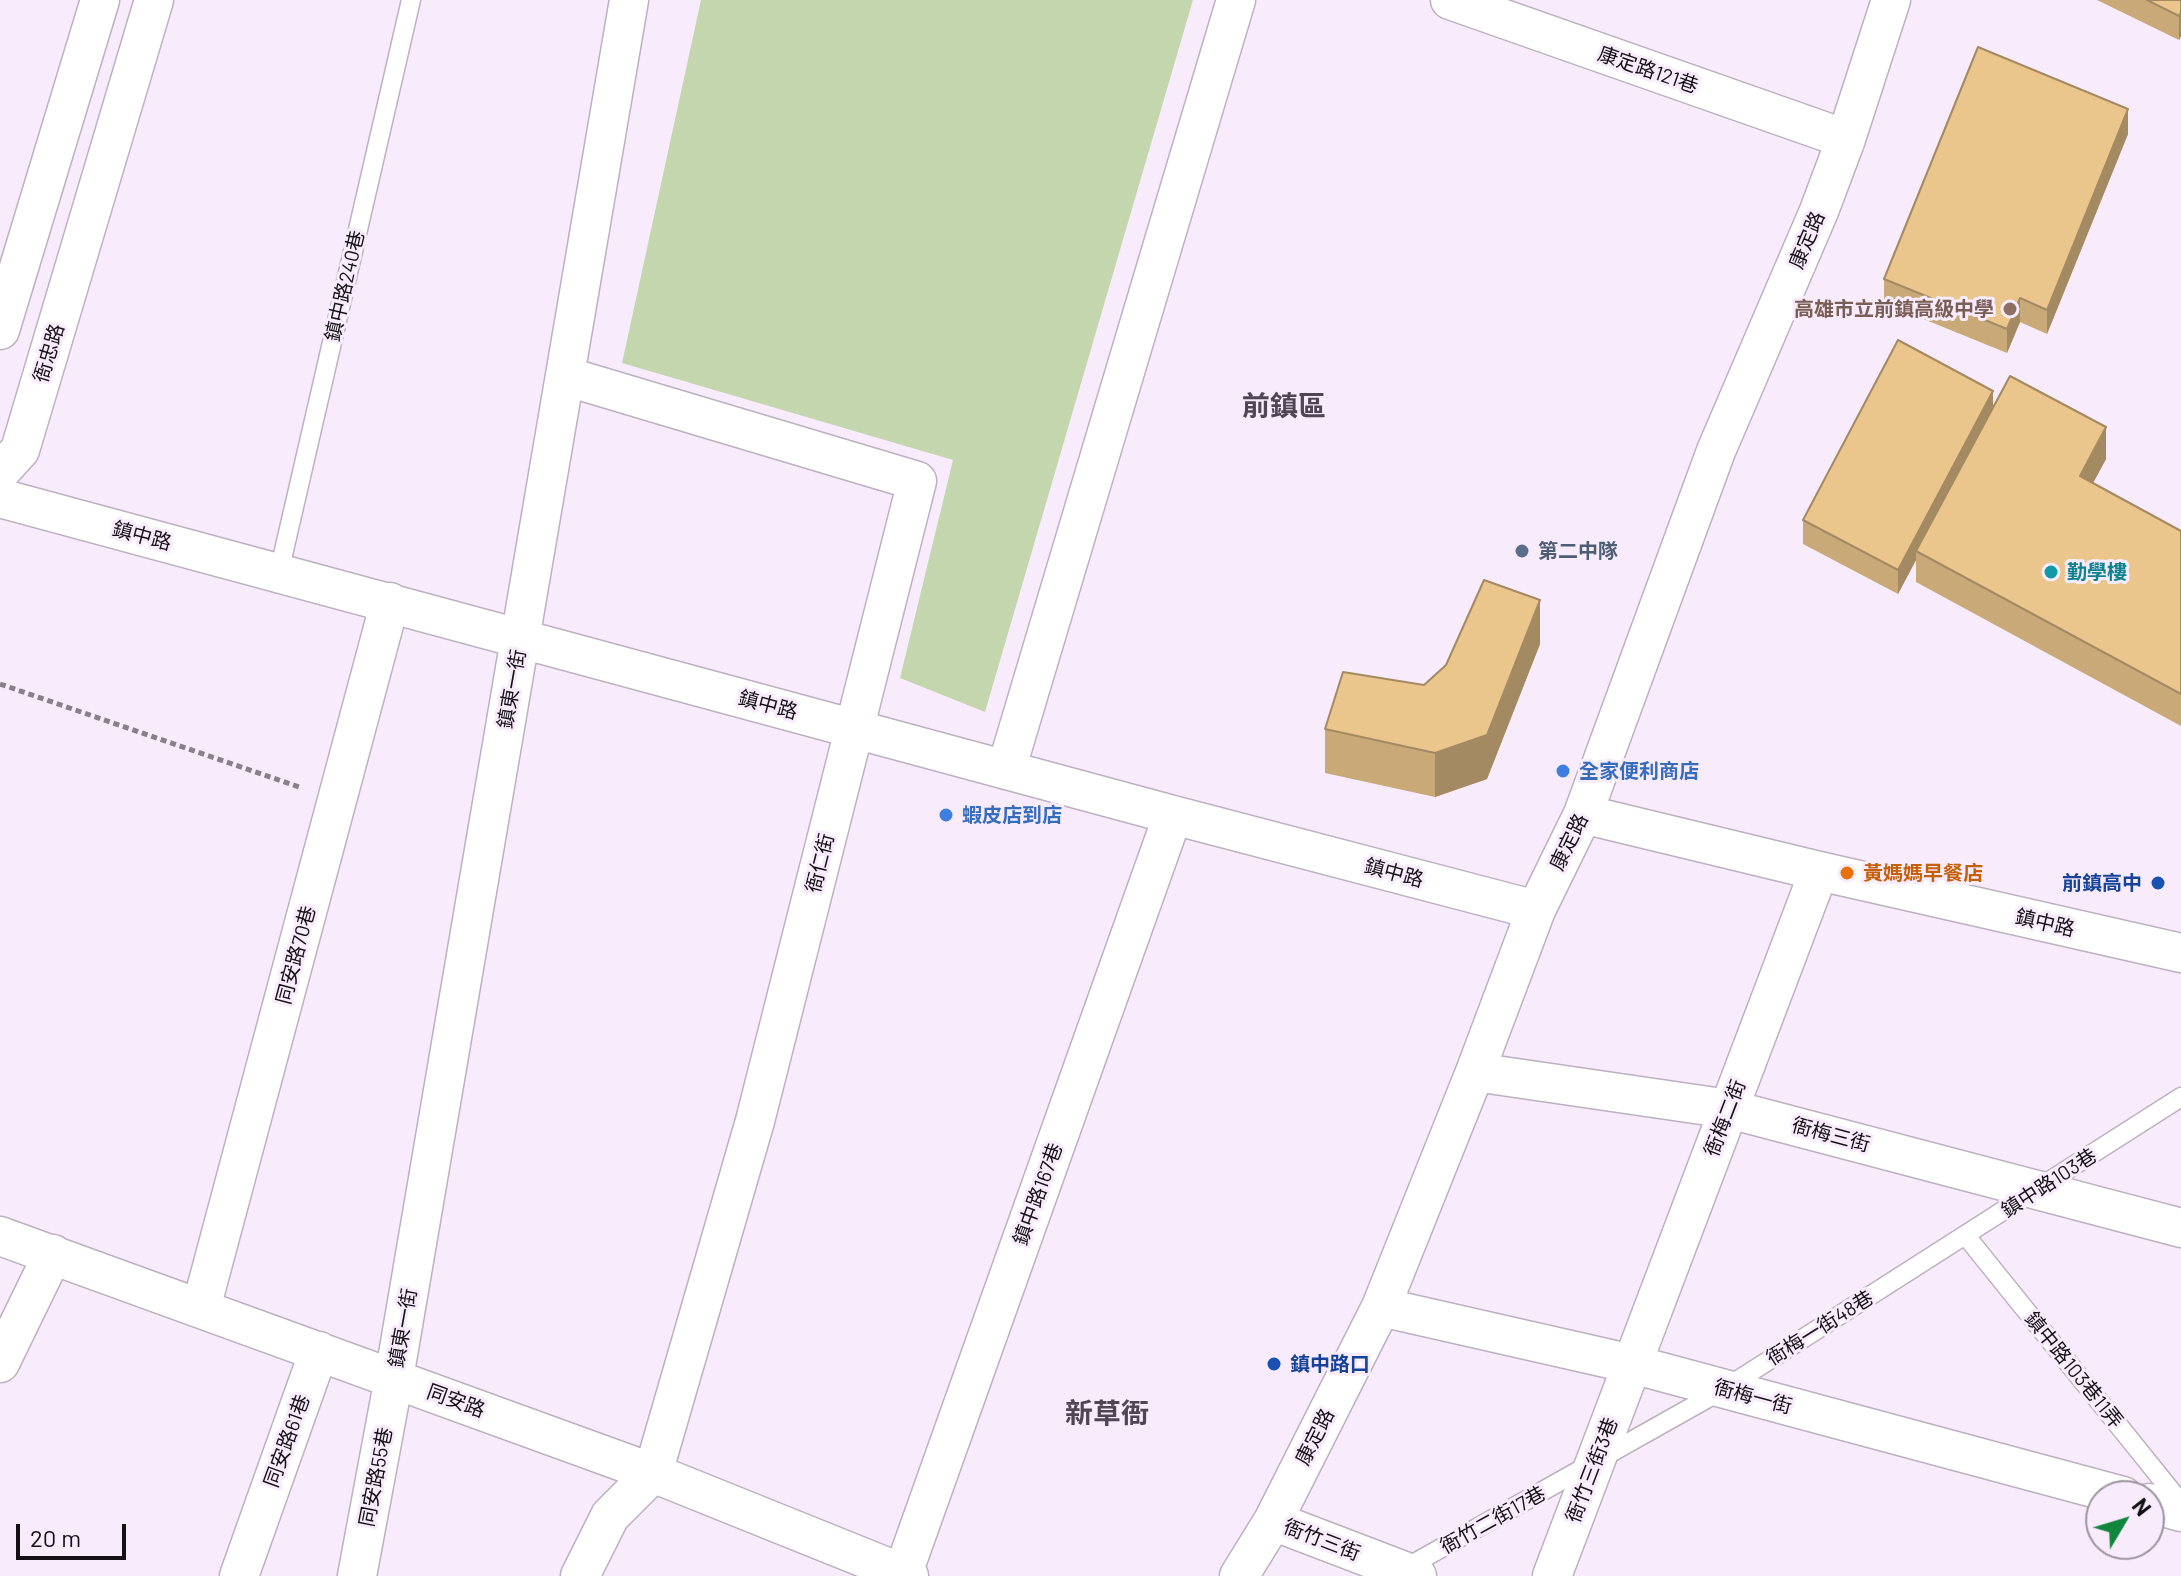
<!DOCTYPE html>
<html>
<head>
<meta charset="utf-8">
<style>
  body { margin:0 }
  #map { position:relative; width:2181px; height:1576px; overflow:hidden; background:#f8ecfc; font-family:Barlow,sans-serif }
  canvas { display:block }
  .north { position:absolute; left:2085px; top:1480px; width:80px; height:80px; box-sizing:border-box; background:#f8ecfc; border:2px solid #9d94a0; border-radius:50%; rotate:52deg; font-size:22px; font-weight:700; line-height:32px; text-align:center; color:#141016 }
  .north::after { content:''; display:block; margin:auto; width:28px; height:36px; background:#13863e; clip-path:polygon(50% 0,100% 100%,50% 72%,0 100%) }
  .scale { position:absolute; left:16px; top:1524px; width:110px; height:36px; box-sizing:border-box; border:4px solid #141016; border-top:0; padding-left:10px; font-size:24px; line-height:28px; white-space:nowrap; color:#141016; -webkit-text-stroke:6px #f8ecfc; paint-order:stroke }
</style>
</head>
<body>
<div id="map">
<canvas width="2181" height="1576"></canvas>
<div class="north">N</div>
<div class="scale">20 m</div>
</div>
<script>
const g = document.querySelector('canvas').getContext('2d');
g.lineJoin = 'round';
function paint(path, color) { g.fillStyle = color; g.fill(path, 'evenodd'); }
const shape = rows => new Path2D(rows.map(r => 'M' + r).join(''));
function trace(path, color, width, dash) { g.strokeStyle = color; g.lineWidth = width; g.lineCap = dash ? 'butt' : 'round'; g.setLineDash(dash || []); g.stroke(path); }
function label(font, color, halo, rows, align = 'center') {
  g.font = font + ' Barlow,"Noto Sans TC",sans-serif'; g.lineWidth = 6; g.setLineDash([]); g.textBaseline = 'middle'; g.strokeStyle = halo; g.fillStyle = color; for (const [text, x, y, turn = 0] of rows) {
    g.save(); g.translate(x, y); g.rotate((+turn || 0) * Math.PI / 180); g.textAlign = isNaN(turn) ? turn : align; if (halo) g.strokeText(text, 0, 0); g.fillText(text, 0, 0); g.restore();
  }
}
paint(shape([
  [701,0,1193,0,985,712,900,678,953,460,622,363]
]), '#c4d6ae');
const lane = shape([
  [279,572,411,0],
  [1966,1236,2181,1503],
  [1404,1569,1724,1389,2181,1097]
]);
const street = shape([
  [1450,0,1846,139],
  [0,330,100,0],
  [565,376,917,481,755,1121,653,1473,610,1516,580,1576],
  [0,472,20,450,154,0],
  [0,498,1173,815,1536,910],
  [1006,770,1236,0],
  [1583,814,1819,871,2181,953],
  [1475,1072,1729,1109,2181,1228],
  [0,1236,653,1473,909,1576],
  [1381,1307,1632,1364,2123,1496],
  [201,1308,390,602],
  [0,1363,53,1254],
  [2149,1503,2181,1512],
  [1273,1521,1417,1576],
  [903,1573,1173,815],
  [239,1576,319,1351],
  [357,1576,394,1378,629,0],
  [1239,1576,1273,1521,1381,1307,1475,1072,1536,910,1583,814,1716,451,1819,211,1846,139,1891,0],
  [1552,1576,1819,871]
]);
trace(lane, '#bdb0c0', 21);
trace(street, '#bdb0c0', 41);
trace(shape([
  [0,684,302,788]
]), '#877f8a', 5, [6, 4]);
trace(lane, '#fff', 18);
trace(street, '#fff', 38);
paint(shape([
  [2097,0,2181,0,2181,36,2179,40],
  [2128,134,2047,334,2020,322,2007,353,1884,303,1884,279],
  [1993,408,2106,459,2093,483,2181,531,2181,726,1916,582,1916,560,1898,594,1803,544,1803,520],
  [1540,644,1487,779,1435,797,1325,773,1325,729,1424,685]
]), '#c9a978');
paint(shape([
  [2181,12,2181,36,2179,40,2179,16],
  [2128,109,2128,134,2047,334,2047,310],
  [2020,298,2020,322,2007,353,2007,329],
  [1993,391,1993,415,1916,551,1916,560,1898,594,1898,570],
  [2106,427,2106,459,2080,507,2080,476],
  [1540,600,1540,644,1487,779,1435,797,1435,753]
]), '#a48a62');
const building = shape([
  [2147,0,2181,0,2181,12,2179,16,2147,0],
  [1978,47,2128,109,2047,310,2020,298,2007,329,1884,279,1978,47],
  [1898,340,1993,391,1898,570,1803,520,1898,340],
  [2010,376,2106,427,2080,476,2181,531,2181,694,1916,551,2010,376],
  [1484,580,1540,600,1487,735,1435,753,1325,729,1343,672,1424,685,1446,665,1484,580]
]);
paint(building, '#eac58c');
trace(building, '#a48a62', 2);
for (const [x, y, r, color] of [
  [2010,309,8,"#8d6e63"],
  [1522,551,8,"#5c6f8a"],
  [2051,572,8,"#0f9aa8"],
  [1563,771,8,"#3f7fe0"],
  [946,815,8,"#3f7fe0"],
  [1847,873,8,"#e8710a"],
  [2158,883,8,"#1a4fb4"],
  [1274,1364,8,"#1a4fb4"]
]) { const dot = new Path2D(); dot.arc(x, y, r, 0, 2 * Math.PI); g.fillStyle = color; g.fill(dot); trace(dot, '#f8ecfc', 3); }
label('20px', '#141016', '#f8ecfc', [
  ["康定路121巷",1648,70,19],
  ["康定路",1807,240,-67],
  ["鎮中路240巷",345,286,-77],
  ["衙忠路",49,353,-73],
  ["鎮中路",142,536,15],
  ["鎮東一街",512,689,-80],
  ["鎮中路",768,705,15],
  ["康定路",1569,842,-64],
  ["衙仁街",820,863,-76],
  ["鎮中路",1394,873,15],
  ["鎮中路",2045,923,13],
  ["同安路70巷",296,955,-75],
  ["衙梅二街",1725,1118,-69],
  ["衙梅三街",1831,1135,15],
  ["鎮中路103巷",2049,1183,-33],
  ["鎮中路167巷",1038,1194,-70],
  ["鎮東一街",403,1328,-80],
  ["衙梅一街48巷",1820,1328,-32],
  ["鎮中路103巷11弄",2074,1370,51],
  ["衙梅一街",1753,1397,15],
  ["同安路",456,1401,20],
  ["康定路",1315,1437,-63],
  ["同安路61巷",287,1441,-70],
  ["衙竹三街3巷",1592,1470,-69],
  ["同安路55巷",376,1477,-79],
  ["衙竹二街17巷",1493,1520,-29],
  ["衙竹三街",1322,1540,21]
]);
label('bold 20px', '#785e54', '#f8ecfc', [
  ["高雄市立前鎮高級中學",1994,309]
], 'right');
label('bold 20px', '#4e5e75', '#f8ecfc', [
  ["第二中隊",1538,551]
], 'left');
label('bold 20px', '#0d838f', '#f8ecfc', [
  ["勤學樓",2067,572]
], 'left');
label('bold 20px', '#366cbe', '#f8ecfc', [
  ["全家便利商店",1579,771],
  ["蝦皮店到店",962,815]
], 'left');
label('bold 20px', '#c56008', '#f8ecfc', [
  ["黃媽媽早餐店",1863,873]
], 'left');
label('bold 20px', '#164399', '#f8ecfc', [
  ["前鎮高中",2142,883],
  ["鎮中路口",1290,1364,"left"]
], 'right');
label('bold 28px', '#504653', '#f8ecfc', [
  ["前鎮區",1284,407],
  ["新草衙",1107,1414]
]);
</script>
</body>
</html>
